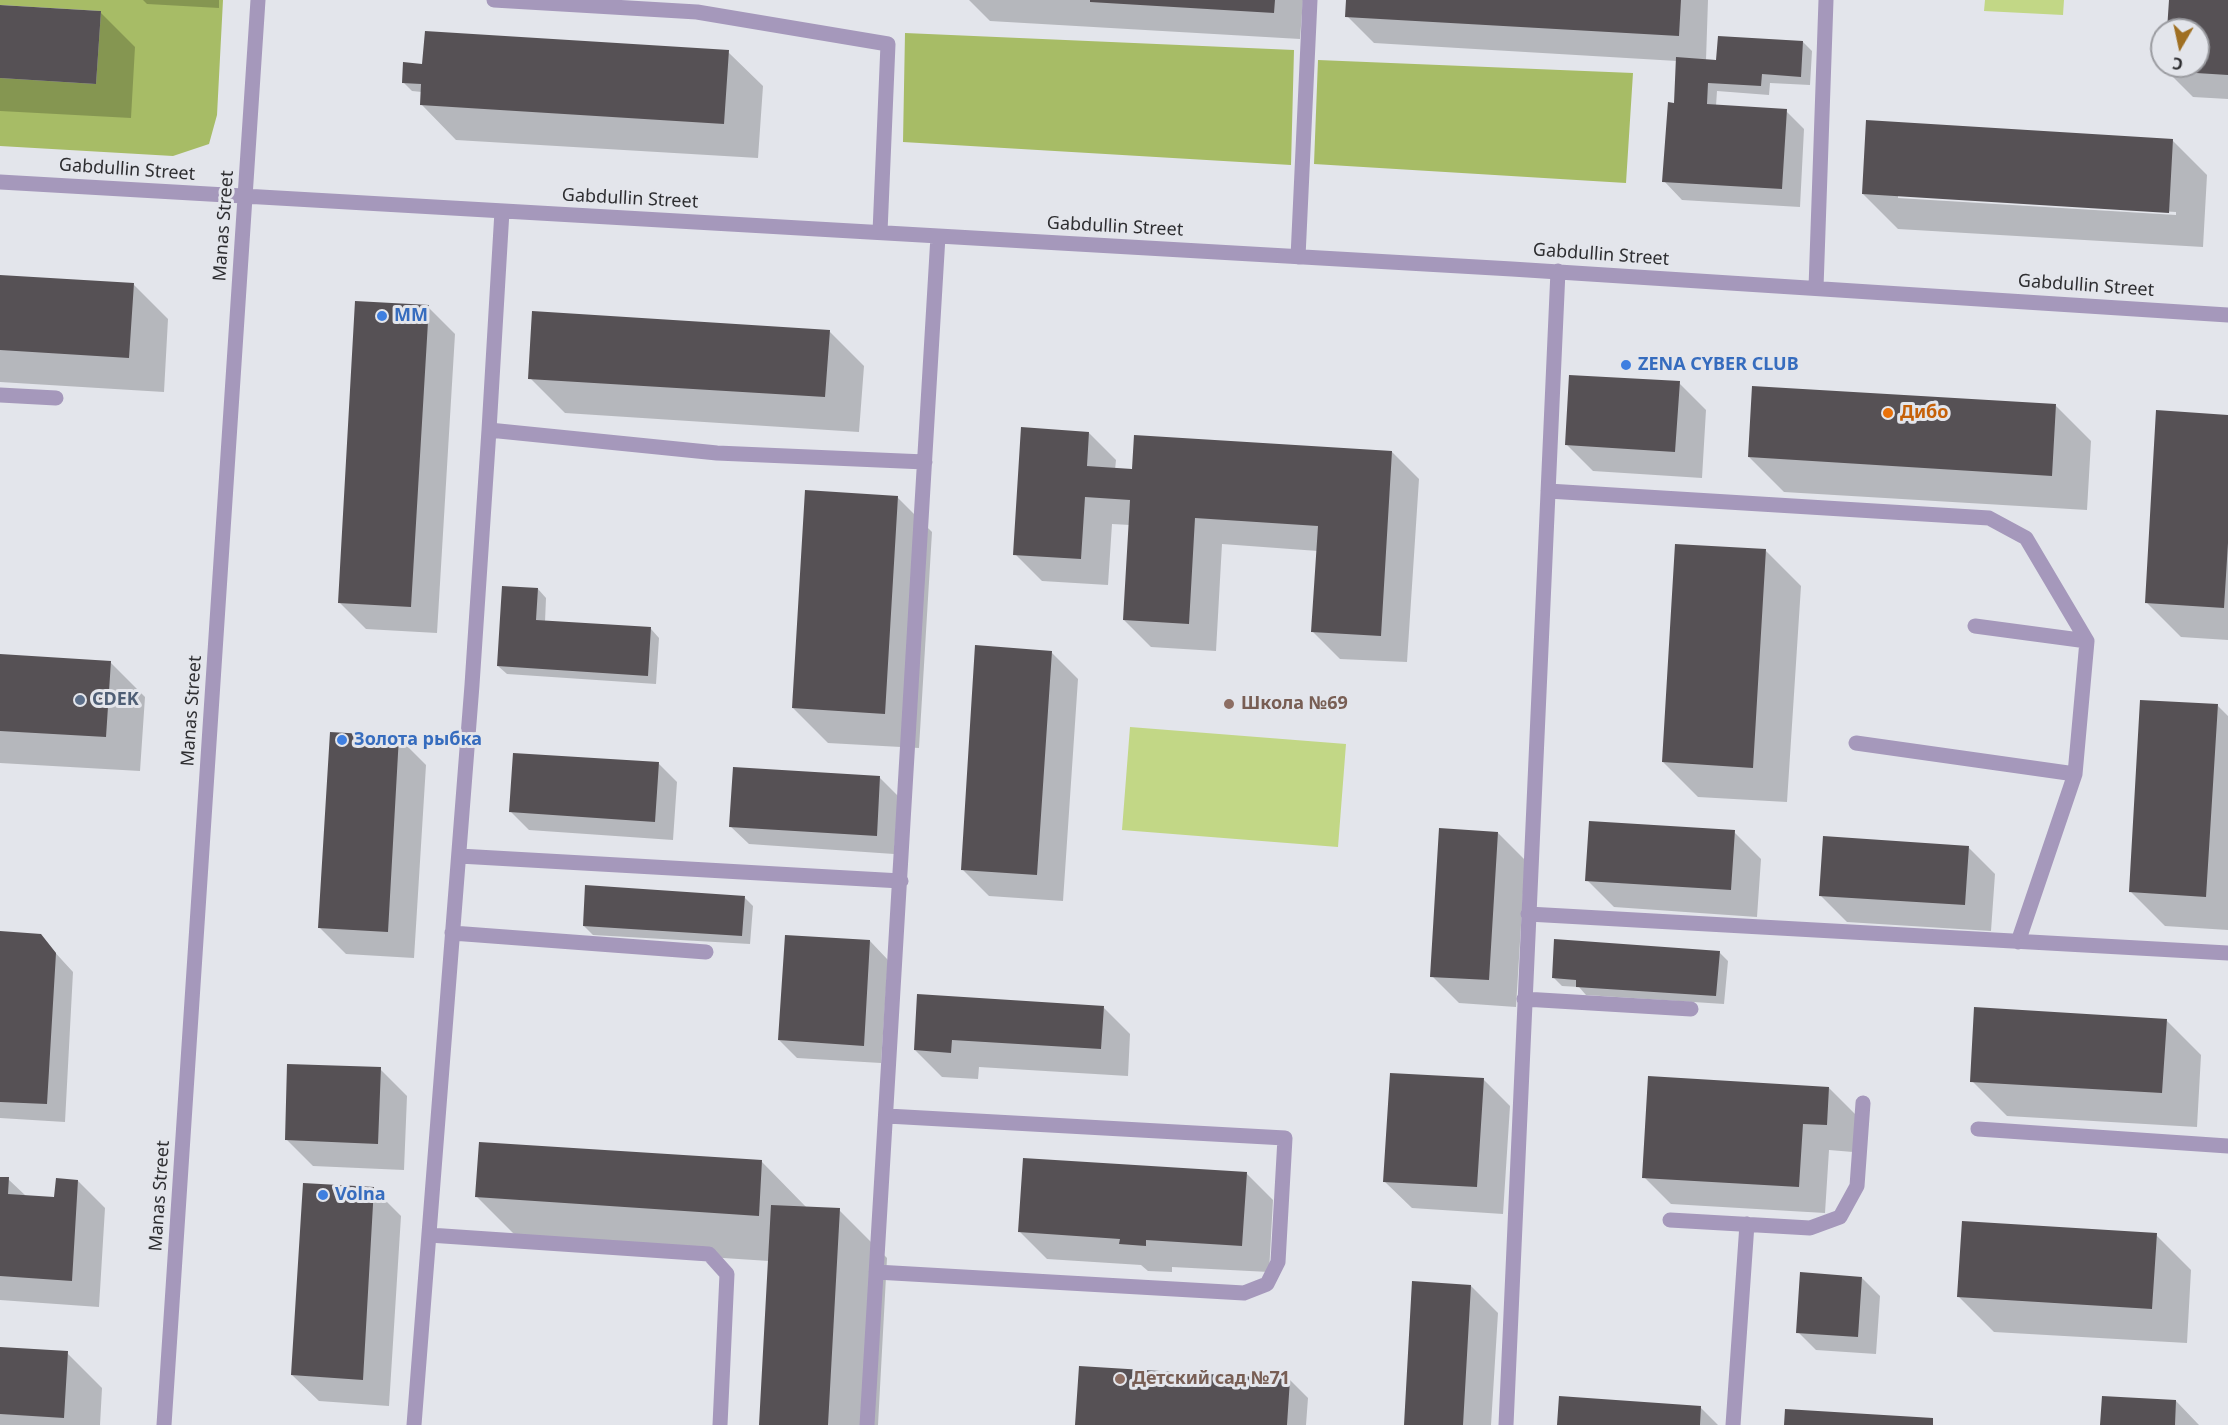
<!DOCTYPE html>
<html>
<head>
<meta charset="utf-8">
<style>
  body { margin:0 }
  #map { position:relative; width:2228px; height:1425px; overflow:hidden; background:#e3e5eb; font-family:"Noto Sans",sans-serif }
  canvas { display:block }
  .north { position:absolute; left:2150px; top:18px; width:60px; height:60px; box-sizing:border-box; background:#e3e5eb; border:2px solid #9b9ca1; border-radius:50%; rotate:189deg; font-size:16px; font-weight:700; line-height:24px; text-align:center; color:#2e2e31 }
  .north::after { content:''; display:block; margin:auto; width:21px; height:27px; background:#9f6f22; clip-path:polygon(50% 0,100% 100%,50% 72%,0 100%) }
</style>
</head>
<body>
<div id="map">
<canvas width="2228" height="1425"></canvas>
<div class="north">С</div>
</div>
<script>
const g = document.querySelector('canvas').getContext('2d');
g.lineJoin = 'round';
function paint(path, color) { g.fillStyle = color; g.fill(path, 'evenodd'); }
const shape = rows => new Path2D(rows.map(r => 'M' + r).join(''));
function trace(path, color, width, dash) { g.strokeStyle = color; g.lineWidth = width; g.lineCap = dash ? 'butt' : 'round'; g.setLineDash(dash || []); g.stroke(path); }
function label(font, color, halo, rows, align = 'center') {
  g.font = font + ' "Noto Sans",sans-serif'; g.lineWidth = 6; g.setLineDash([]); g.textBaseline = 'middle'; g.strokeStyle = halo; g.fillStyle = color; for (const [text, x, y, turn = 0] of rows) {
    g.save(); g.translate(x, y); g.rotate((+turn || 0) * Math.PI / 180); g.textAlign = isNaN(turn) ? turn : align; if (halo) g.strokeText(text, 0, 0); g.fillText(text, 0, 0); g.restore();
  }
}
paint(shape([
  [1985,0,2064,0,2063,15,1984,11],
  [1130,727,1346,744,1338,847,1122,830]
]), '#c2d786');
paint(shape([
  [0,0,223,0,217,115,209,144,173,156,0,146,0,78,96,84,101,11,0,5],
  [905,33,1294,50,1291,165,903,142],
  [1318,60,1633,73,1626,183,1314,164]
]), '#a7bc66');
paint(shape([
  [143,0,219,0,219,8,147,4],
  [969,0,1303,0,1300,39,990,21],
  [1348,0,1708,0,1706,60,1718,61,1803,42,1812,51,1810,85,1770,83,1769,95,1717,91,1716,106,1786,111,1804,129,1800,207,1682,200,1664,181,1675,104,1677,61,1374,43,1347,16],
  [2170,0,2228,0,2228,99,2193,97,2166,70,2166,66,2198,66,2198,30,2168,30],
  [0,6,100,12,135,47,131,118,0,111],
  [728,52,763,86,758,158,456,140,422,105,422,92,412,91,404,83,424,67],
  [2172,140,2207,175,2203,247,1898,229,1863,194],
  [1898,195,2176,212,2176,215,1898,198],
  [0,276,133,284,168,319,164,392,0,382],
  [428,307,455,334,437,633,366,629,339,602],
  [829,331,864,366,859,432,565,413,530,378],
  [1679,383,1706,410,1702,478,1593,471,1566,444],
  [2056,406,2091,441,2087,510,1784,492,1749,457],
  [2228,416,2228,640,2181,637,2146,602],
  [1089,433,1116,460,1115,470,1133,471,1392,452,1419,479,1407,662,1340,659,1313,632,1318,551,1222,544,1216,651,1151,647,1124,620,1130,525,1112,524,1108,585,1042,581,1015,554],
  [897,497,932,532,919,748,828,743,793,708],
  [1766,551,1801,586,1787,802,1698,797,1663,762],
  [538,589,546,598,545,622,651,629,659,638,656,684,507,674,498,666],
  [1051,652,1078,679,1063,901,989,896,962,869],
  [0,655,110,662,145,697,140,771,0,763],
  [2218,706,2228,716,2228,930,2165,926,2130,891],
  [399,738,426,765,414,958,346,954,319,927],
  [659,764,677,782,673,840,529,830,511,812],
  [880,778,898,796,894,854,749,844,730,826],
  [1734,832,1761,859,1757,917,1614,907,1587,880],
  [1498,833,1525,860,1516,1007,1459,1003,1432,976],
  [1968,847,1995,874,1991,931,1847,922,1820,895],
  [744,897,753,906,750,944,593,935,584,926],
  [0,933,40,936,73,972,65,1122,0,1118],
  [870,941,888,960,881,1063,797,1058,779,1040],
  [1719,952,1728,961,1724,1004,1586,995,1579,987,1562,986,1553,977],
  [919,996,1103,1007,1130,1034,1128,1076,979,1067,978,1079,942,1077,915,1050],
  [2166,1020,2201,1055,2197,1127,2007,1116,1972,1081],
  [380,1069,407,1096,404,1170,313,1166,286,1139],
  [1483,1079,1510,1106,1503,1214,1412,1208,1385,1182],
  [1829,1088,1856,1115,1853,1152,1829,1150,1825,1213,1671,1204,1644,1177],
  [762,1162,808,1209,839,1210,887,1258,878,1425,760,1425,769,1261,525,1245,477,1197],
  [1246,1173,1273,1200,1269,1272,1172,1267,1172,1272,1148,1271,1141,1265,1047,1259,1020,1232],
  [0,1178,8,1179,26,1196,56,1199,78,1181,105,1208,99,1307,0,1300],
  [374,1189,401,1216,389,1406,319,1401,292,1375],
  [2156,1235,2191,1270,2187,1343,1994,1332,1959,1297],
  [1862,1278,1880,1296,1876,1354,1816,1350,1798,1332],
  [1471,1286,1498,1313,1491,1425,1405,1425],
  [0,1349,67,1353,102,1388,100,1425,0,1425],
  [1290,1380,1308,1398,1306,1425,1077,1425],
  [2176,1401,2199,1425,2102,1425],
  [1700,1407,1718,1425,1559,1425]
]), '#0003');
paint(shape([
  [1090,0,1275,0,1274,13,1090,2],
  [1346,0,1681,0,1679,36,1345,17],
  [2169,0,2228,0,2228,75,2164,71,2165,66,2198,66,2198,30,2167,30],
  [0,5,101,11,96,84,0,78],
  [425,31,729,50,724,124,420,105,421,84,402,83,403,62,422,64],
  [1718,36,1803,41,1801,77,1762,74,1761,86,1708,83,1707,104,1787,109,1782,189,1662,182,1668,102,1674,103,1676,57,1716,60],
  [1866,120,2173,139,2169,213,1862,194],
  [0,275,134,283,129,358,0,350],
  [355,301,429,305,411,607,338,603],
  [532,311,830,330,825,397,528,379],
  [1569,375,1680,381,1675,452,1565,445],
  [1752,386,2056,404,2052,476,1748,457],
  [2156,410,2228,415,2228,543,2224,608,2145,603],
  [1021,427,1089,432,1087,466,1132,469,1134,435,1392,451,1381,636,1311,632,1318,526,1195,518,1189,624,1123,620,1130,500,1085,497,1081,559,1013,555],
  [805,490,898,496,885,714,792,708],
  [1675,544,1766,549,1753,768,1662,762],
  [502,586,538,588,536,620,651,627,648,676,497,666],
  [975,645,1052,651,1037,875,961,870],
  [0,654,111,661,106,737,0,731],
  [2140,700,2218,704,2206,897,2129,892],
  [330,732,399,736,388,932,318,928],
  [513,753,659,762,655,822,509,812],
  [733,767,880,776,877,836,729,827],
  [1589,821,1735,830,1731,890,1585,881],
  [1439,828,1498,832,1489,980,1430,977],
  [1823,836,1969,846,1965,905,1819,896],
  [585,885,745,896,742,936,583,926],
  [0,931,41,934,56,953,47,1104,0,1102],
  [785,935,870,940,864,1046,778,1040],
  [1554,939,1720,951,1716,996,1576,987,1576,980,1552,978],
  [917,994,1104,1006,1101,1049,952,1040,951,1053,914,1050],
  [1974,1007,2167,1019,2162,1093,1970,1082],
  [287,1064,381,1067,378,1144,285,1140],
  [1390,1073,1484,1078,1477,1187,1383,1182],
  [1648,1076,1829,1087,1827,1125,1803,1124,1799,1187,1642,1178],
  [479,1142,762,1160,759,1216,475,1197],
  [1023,1158,1247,1172,1242,1246,1146,1240,1146,1246,1119,1244,1120,1239,1018,1232],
  [0,1177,9,1177,8,1194,54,1197,56,1178,78,1180,72,1281,0,1276],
  [303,1183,374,1187,363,1380,291,1375],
  [771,1205,840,1208,828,1425,759,1425],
  [1962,1221,2157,1233,2152,1309,1957,1297],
  [1800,1272,1862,1277,1858,1337,1796,1333],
  [1412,1281,1471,1285,1463,1425,1404,1425],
  [0,1347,68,1351,64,1418,0,1414],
  [1079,1366,1290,1379,1287,1425,1075,1425],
  [1559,1396,1701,1406,1700,1425,1557,1425],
  [2102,1396,2176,1400,2175,1425,2100,1425],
  [1785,1409,1933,1418,1933,1425,1784,1425]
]), '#565155');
trace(shape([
  [494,0,697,12,888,44,880,232],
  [0,182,1512,269,2228,315],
  [502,211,489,430,717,453,925,462],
  [1298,257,1310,0],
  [1816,288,1826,0],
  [0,395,56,398],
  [1548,491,1989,518,2026,538,2087,641,2075,774,2018,942],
  [1975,626,2087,641],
  [1856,743,2075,774],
  [459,856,901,881],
  [1528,914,2228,953],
  [452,933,706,952],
  [1524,999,1691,1009],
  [1978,1129,2228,1146],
  [1670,1220,1810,1228,1840,1217,1857,1186,1863,1103],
  [429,1235,709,1254,727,1274,720,1425],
  [876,1272,1244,1293,1267,1284,1278,1262,1285,1138,887,1116],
  [164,1425,258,0],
  [414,1425,472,685,489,430],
  [867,1425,938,236],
  [1506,1425,1558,271],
  [1733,1425,1747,1224]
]), '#a598bb', 15);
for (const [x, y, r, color] of [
  [382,316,6,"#3f7fe0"],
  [1626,365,6,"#3f7fe0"],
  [1888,413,6,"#e8710a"],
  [80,700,6,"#5c6f8a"],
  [1229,704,6,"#8d6e63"],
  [342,740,6,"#3f7fe0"],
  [323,1195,6,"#3f7fe0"],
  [1120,1379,6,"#8d6e63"]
]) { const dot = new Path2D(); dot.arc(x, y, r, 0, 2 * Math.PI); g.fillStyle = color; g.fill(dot); trace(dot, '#e3e5eb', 2); }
label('18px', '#2e2e31', '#e3e5eb', [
  ["Gabdullin Street",127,170,4],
  ["Gabdullin Street",630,199,3],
  ["Manas Street",224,226,-86],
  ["Gabdullin Street",1115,227,3],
  ["Gabdullin Street",1601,255,4],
  ["Gabdullin Street",2086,286,4],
  ["Manas Street",192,711,-86],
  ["Manas Street",160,1196,-86]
]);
label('bold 18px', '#366cbe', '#e3e5eb', [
  ["MM",394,316],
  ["ZENA CYBER CLUB",1638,365],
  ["Золота рыбка",354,740],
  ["Volna",335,1195]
], 'left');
label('bold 18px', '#c56008', '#e3e5eb', [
  ["Дибо",1900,413]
], 'left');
label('bold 18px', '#4e5e75', '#e3e5eb', [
  ["CDEK",92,700]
], 'left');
label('bold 18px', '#785e54', '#e3e5eb', [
  ["Школа №69",1241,704],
  ["Детский сад №71",1132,1379]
], 'left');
</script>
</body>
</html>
